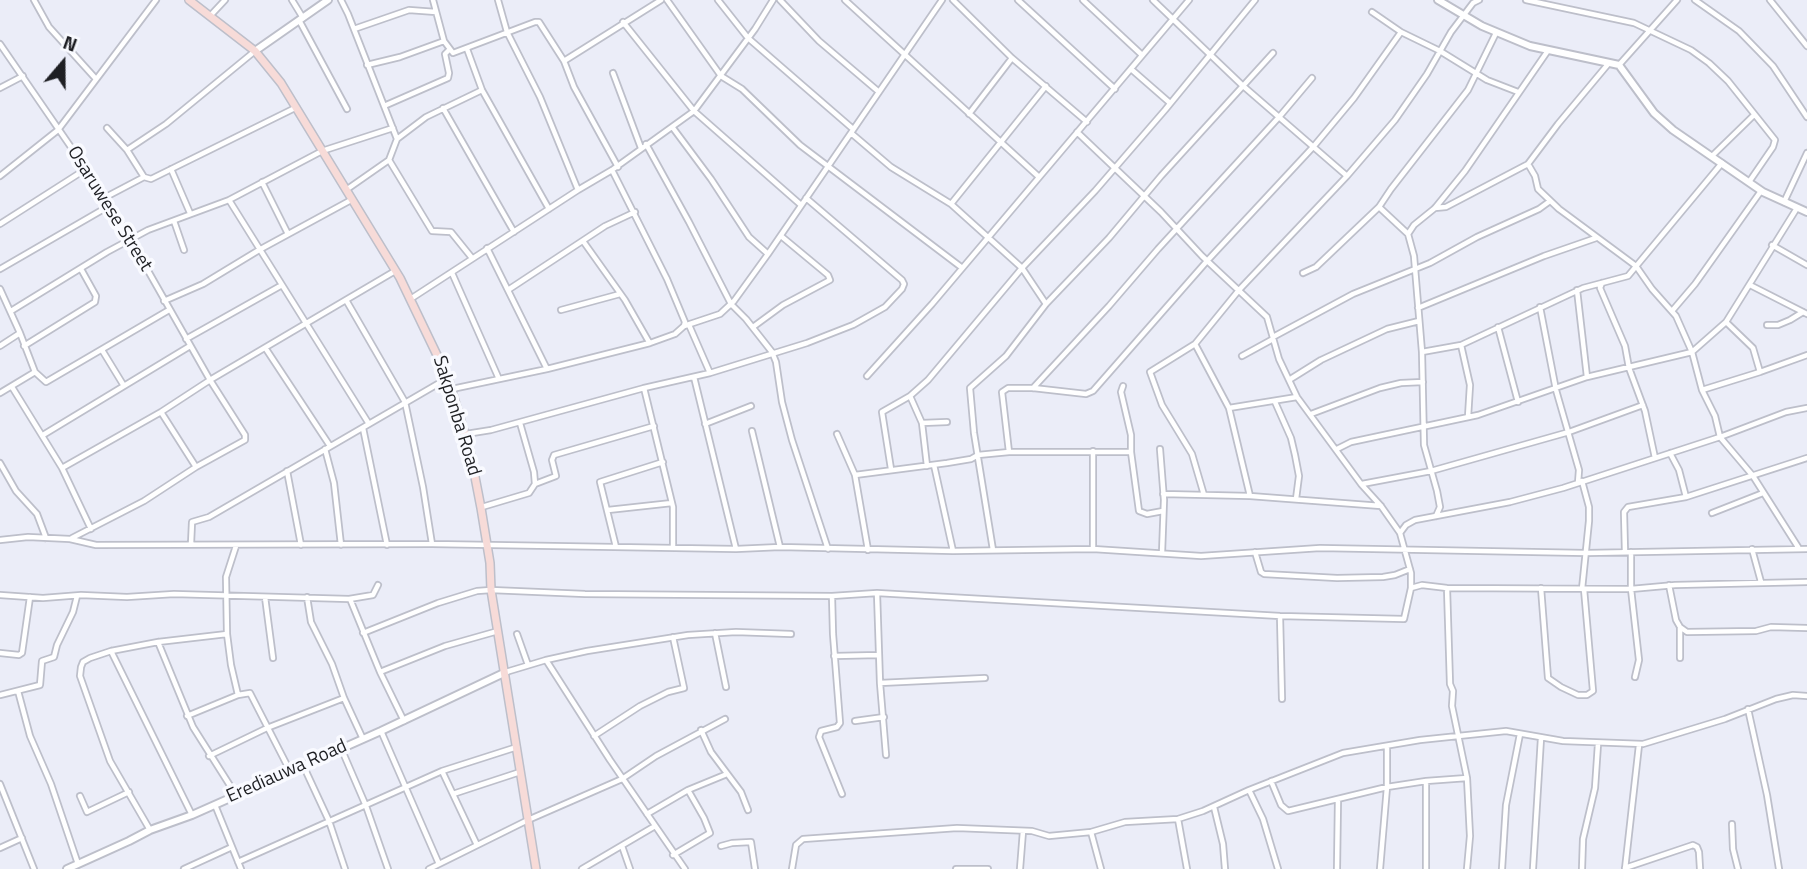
<!DOCTYPE html>
<html>
<head>
<meta charset="utf-8">
<style>
  body { margin:0 }
  #map { position:relative; width:1807px; height:869px; overflow:hidden; background:#ebedf8; font-family:"Titillium Web",sans-serif }
  canvas { display:block }
  .north { position:absolute; left:28px; top:28px; width:70px; height:70px; -webkit-text-stroke:5px #f9faff; paint-order:stroke; rotate:20deg; font-size:19px; font-weight:700; line-height:28px; text-align:center; color:#1e1f23 }
  .north::after { content:''; display:block; margin:auto; width:24px; height:32px; background:#1e1f23; clip-path:polygon(50% 0,100% 100%,50% 72%,0 100%) }
</style>
</head>
<body>
<div id="map">
<canvas width="1807" height="869"></canvas>
<div class="north">N</div>
</div>
<script>
const g = document.querySelector('canvas').getContext('2d');
g.lineJoin = 'round';
const shape = rows => new Path2D(rows.map(r => 'M' + r).join(''));
function trace(path, color, width, dash) { g.strokeStyle = color; g.lineWidth = width; g.lineCap = dash ? 'butt' : 'round'; g.setLineDash(dash || []); g.stroke(path); }
function label(font, color, halo, rows, align = 'center') {
  g.font = font + ' "Titillium Web",sans-serif'; g.lineWidth = 7; g.setLineDash([]); g.textBaseline = 'middle'; g.strokeStyle = halo; g.fillStyle = color; for (const [text, x, y, turn = 0] of rows) {
    g.save(); g.translate(x, y); g.rotate((+turn || 0) * Math.PI / 180); g.textAlign = isNaN(turn) ? turn : align; if (halo) g.strokeText(text, 0, 0); g.fillText(text, 0, 0); g.restore();
  }
}
const minor = shape([
  [34,0,49,27,96,79],
  [292,0,303,18],
  [341,0,348,14,397,139],
  [433,0,444,41,453,53,535,22,539,22,564,61,574,87,618,167],
  [498,0,507,32,540,97,578,190],
  [667,0,721,76,742,89,800,145,961,267],
  [718,0,748,38,853,129],
  [780,0,819,41,879,92],
  [845,0,1039,177],
  [953,0,1012,58,1087,122],
  [1018,0,1115,89],
  [1083,0,1142,55],
  [1153,0,1242,85,1347,176,1239,290,1195,344,1150,372,1162,405,1192,454,1204,495],
  [1526,0,1634,23,1691,50,1709,63,1728,81,1775,140,1773,147,1749,182],
  [1695,0,1739,31,1773,66,1807,117],
  [1770,0,1807,46],
  [1372,12,1401,32,1440,51,1487,80,1518,92],
  [210,16,225,0],
  [299,20,347,109],
  [623,22,694,111,801,205],
  [354,29,409,10,436,12],
  [0,44,86,169,130,239,210,380,161,412,62,468],
  [467,49,482,90,549,209],
  [564,61,661,0],
  [367,65,400,57,444,41],
  [1619,65,1677,0],
  [1131,69,1170,103],
  [613,73,641,148],
  [0,88,23,76],
  [384,106,448,78,449,73,445,54,449,50],
  [443,108,514,232],
  [969,114,1012,58],
  [107,128,127,150,144,177,151,179,295,108],
  [673,128,711,179,749,237,768,254],
  [851,133,891,167,951,204,1022,268,1046,304],
  [646,144,689,222,731,304,746,319,772,352,776,362,782,402,792,440,828,549],
  [127,150,166,124,255,51],
  [1712,156,1754,115],
  [389,160,432,231,451,232,472,258],
  [1528,164,1535,176,1538,189,1559,209,1636,266,1652,289,1676,316,1692,352,1702,390,1715,416,1720,437,1753,476,1798,547],
  [171,169,190,213],
  [612,170,667,279,685,322,684,326],
  [0,176,58,130,156,0],
  [1347,176,1395,120,1427,74,1451,32,1473,3,1479,0],
  [262,182,288,234],
  [346,190,389,160,397,139,426,117,482,90],
  [104,198,144,177],
  [229,200,369,424],
  [1784,202,1807,153],
  [951,204,1046,86],
  [1379,207,1408,234],
  [1435,208,1446,207,1528,164,1558,124,1609,63],
  [174,221,184,250],
  [0,224,86,169],
  [583,241,625,300,649,342],
  [1772,245,1807,265],
  [487,248,547,369],
  [0,269,109,206],
  [452,273,499,379],
  [1303,273,1316,267,1379,207,1391,189,1468,90,1496,33],
  [1602,283,1600,288,1625,346,1629,368,1645,411,1655,458],
  [1750,285,1807,314],
  [0,289,20,333,35,372,46,382,169,310],
  [508,290,605,226,635,212],
  [1577,290,1587,377],
  [412,298,578,190,612,170,694,111,755,29,773,0],
  [346,300,405,402,423,487,432,544],
  [164,301,203,284,259,250,351,200],
  [1540,307,1556,390,1579,470,1578,483],
  [1418,308,1544,256,1596,238],
  [561,310,620,294],
  [11,311,107,252,148,230,229,200,322,151,393,128],
  [1672,311,1695,284,1761,191],
  [1726,322,1753,348,1760,372],
  [689,325,710,373],
  [1767,325,1778,325,1790,320,1803,312],
  [753,327,783,305,830,280,828,275,781,236],
  [1498,327,1518,402],
  [1273,337,1353,294,1430,263,1477,237,1539,209,1550,201],
  [186,339,282,285],
  [1195,344,1229,408,1250,496],
  [1461,345,1470,385,1468,417],
  [0,346,20,333],
  [24,346,95,302,96,296,81,269],
  [266,349,330,446],
  [102,350,124,386],
  [1422,352,1461,345,1583,288,1628,276,1722,163],
  [1242,356,1273,339],
  [867,376,932,304,1189,0],
  [694,377,736,549],
  [1289,380,1321,360,1387,329,1419,321],
  [12,387,62,468,91,529],
  [644,388,673,507,673,548],
  [1033,388,1109,306,1158,249,1280,116,1312,78],
  [452,389,547,369,650,343,675,334,684,326,720,314,734,301,768,254,942,0],
  [1702,390,1760,372,1807,355],
  [0,393,35,372],
  [910,396,922,423,927,466],
  [1275,402,1291,438,1295,455,1299,476,1296,499],
  [1229,408,1297,397],
  [161,412,196,467],
  [1311,414,1380,388,1401,383,1423,382],
  [922,423,947,422],
  [705,424,751,406],
  [363,428,387,545],
  [752,431,780,547],
  [466,434,491,430,644,388,710,373,807,343,853,325,885,307,902,289,904,284,902,280,806,198],
  [837,434,855,475,868,550],
  [43,435,190,346],
  [325,449,334,483,341,545],
  [1160,449,1164,500,1162,553],
  [1337,449,1351,442,1478,415,1587,377,1692,352,1726,322,1797,208],
  [1009,452,1002,392,1008,388,1033,388,1086,394,1093,391,1207,261,1314,146,1354,98,1401,32],
  [1131,452,1139,511,1147,514,1163,511],
  [1670,453,1679,470,1686,497],
  [0,463,16,491,37,514,46,538],
  [934,465,953,551],
  [891,469,882,412,910,396,928,380,1022,268,1095,191,1165,110,1255,0],
  [287,471,301,545],
  [855,475,947,463,971,459,978,455,1009,452,1131,452,1131,435,1121,392,1123,386],
  [1582,481,1589,507,1589,521,1582,589],
  [535,484,556,476,552,460,554,455,654,426],
  [1362,484,1431,471,1569,432,1643,405],
  [1163,494,1250,496,1381,506],
  [482,507,529,493,535,484,534,472,520,423],
  [608,510,672,503],
  [1712,513,1763,493],
  [1436,516,1440,507,1437,491,1424,445,1422,352,1414,256,1408,234,1414,225,1435,208,1465,171,1547,52],
  [1400,533,1406,525,1415,520,1510,502,1563,488,1720,437,1786,412,1807,408],
  [72,538,144,501,196,467,245,440,245,435,210,380,395,271],
  [0,540,28,537,70,539,96,545,432,544,736,549,780,547,953,551,1093,549,1201,556,1320,548,1586,553,1807,549],
  [191,544,192,522,209,517,448,378],
  [236,546,226,577,227,634,231,665,238,695],
  [616,547,600,482,663,462],
  [1093,549,1093,451],
  [1752,549,1761,582],
  [993,550,974,433,970,388,1006,356,1046,304,1109,238,1161,176,1273,53],
  [1255,552,1261,572,1264,574,1337,578,1383,577,1395,575,1410,569],
  [1625,552,1624,512,1628,507,1686,497,1807,458],
  [1631,552,1631,589,1639,660,1635,677],
  [1669,585,1676,620,1680,627,1687,632,1756,631,1771,627,1807,628],
  [1411,588,1422,585,1447,588,1631,589,1675,585,1807,582],
  [1447,588,1450,684,1453,691,1452,706,1467,778,1470,836,1467,869],
  [1541,588,1548,678,1561,687,1578,695,1587,695,1593,691,1584,589],
  [877,593,880,683,886,755],
  [0,595,43,598,81,595,127,597,174,594,349,599,373,595,378,585],
  [832,596,833,634,840,723,837,727,821,731,819,737,842,794],
  [265,597,273,658],
  [307,597,311,622,332,664,344,698,363,739],
  [350,599,380,672,404,721],
  [1280,616,1282,699],
  [1680,628,1680,658],
  [363,633,438,603,477,591,491,590,585,594,832,596,877,593,1280,616,1404,619,1411,588,1411,573,1400,533,1381,506,1361,484,1297,397,1279,359,1267,317,1202,256,1161,212,1077,132],
  [715,633,726,687],
  [517,634,528,665],
  [158,642,193,727,236,795],
  [111,651,192,815],
  [0,653,19,655,22,653,30,597],
  [834,656,879,655],
  [546,660,587,651,688,635,736,632,791,634],
  [380,672,445,646,498,631],
  [506,672,546,660,610,760,685,869],
  [880,683,985,678],
  [18,691,30,736,51,784,78,864],
  [0,695,40,685,42,661,54,657,57,645,73,612,77,596],
  [1748,709,1767,795,1779,869],
  [187,716,238,695,250,693,290,771],
  [855,721,884,717],
  [701,730,711,752,741,792,748,810],
  [381,731,439,864],
  [594,736,640,706,668,692,684,688,673,637],
  [341,748,366,806,388,869],
  [209,756,267,728,344,698],
  [303,765,329,821,345,869],
  [442,771,477,845],
  [1271,781,1281,805,1288,811,1387,787,1426,781,1467,778],
  [1426,781,1426,869],
  [0,784,34,869],
  [1249,790,1263,819,1278,869],
  [453,794,520,772],
  [80,796,87,812,129,792],
  [215,805,241,869],
  [1214,807,1223,844,1225,869],
  [647,814,688,790,727,774],
  [1178,819,1187,869],
  [1732,824,1733,849,1738,869],
  [150,830,110,761,80,676,81,667,83,662,90,658,111,651,158,642,227,634],
  [1091,832,1101,869],
  [622,846,630,869],
  [721,846,732,843,751,842,755,869],
  [0,848,22,838],
  [673,855,710,833,704,818,688,790],
  [238,862,442,771,517,747],
  [1625,868,1693,845,1697,847,1699,852,1700,869],
  [184,869,232,847],
  [429,869,528,820,622,779,656,756,725,719],
  [582,869,655,826],
  [792,869,796,845,803,839,957,828,1032,831,1049,836,1091,832,1125,822,1178,819,1203,811,1249,790,1343,753,1420,740,1506,731,1563,741,1643,744,1725,719,1776,699,1793,695,1807,696],
  [956,869,988,869],
  [1020,869,1023,831],
  [1337,869,1338,799],
  [1380,869,1387,787,1387,746],
  [1502,869,1506,805,1520,734],
  [1533,869,1541,738],
  [1582,869,1583,839,1595,788,1598,744],
  [1625,869,1639,745]
]);
const tertiary = shape([
  [1438,0,1482,26,1530,46,1619,65,1654,113,1673,130,1763,192,1807,212],
  [255,51,328,0],
  [67,869,129,841,150,830,192,815,381,731,506,672]
]);
const secondary = shape([
  [189,0,255,51,281,83,400,278,448,378,470,451,481,508,490,563,491,590,536,869]
]);
trace(minor, '#bdbfca', 8);
trace(tertiary, '#bdbfca', 10);
trace(secondary, '#bdbfca', 10);
trace(minor, '#fff', 4.5);
trace(tertiary, '#fff', 6);
trace(secondary, '#f7dbd8', 7);
label('19px', '#1e1f23', '#f9faff', [
  ["Osaruwese Street",109,209,58],
  ["Sakponba Road",456,416,73],
  ["Erediauwa Road",287,772,-24]
]);
</script>
</body>
</html>
